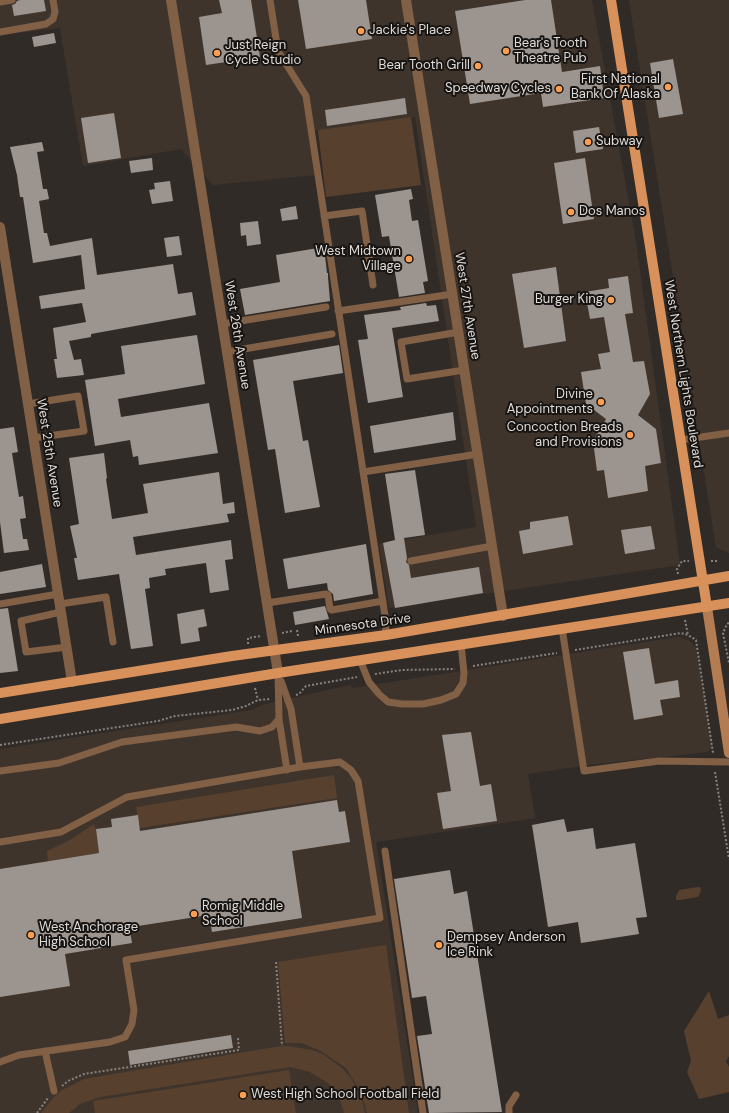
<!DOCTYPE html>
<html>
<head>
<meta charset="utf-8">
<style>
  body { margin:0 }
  canvas { display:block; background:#312b27 }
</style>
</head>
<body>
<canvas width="729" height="1113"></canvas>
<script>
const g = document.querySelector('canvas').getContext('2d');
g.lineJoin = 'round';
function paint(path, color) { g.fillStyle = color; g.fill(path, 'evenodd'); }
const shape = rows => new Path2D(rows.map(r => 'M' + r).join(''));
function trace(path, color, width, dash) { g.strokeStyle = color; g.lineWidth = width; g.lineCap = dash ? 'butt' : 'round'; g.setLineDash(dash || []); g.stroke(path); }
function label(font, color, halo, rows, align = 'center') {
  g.font = font + ' "DM Sans",sans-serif'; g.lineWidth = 4; g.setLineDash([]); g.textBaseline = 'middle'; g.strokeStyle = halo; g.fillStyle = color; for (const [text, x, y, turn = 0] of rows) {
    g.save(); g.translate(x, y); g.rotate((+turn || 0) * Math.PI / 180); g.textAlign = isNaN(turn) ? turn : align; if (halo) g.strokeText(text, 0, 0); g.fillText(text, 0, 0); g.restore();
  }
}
paint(shape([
  [0,0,592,0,636,242,680,565,389,608,379,544,476,527,415,117,310,131,316,175,213,185,181,149,83,166,60,28,0,35],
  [629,0,729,0,729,553,716,547],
  [678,637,688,640,696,648,713,747,707,752,588,765,528,774,535,818,376,842,418,1113,0,1113,0,749,252,710,262,705,350,685,353,688]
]), '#3f342c');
paint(shape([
  [411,117,421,185,326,197,318,130],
  [334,775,337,798,140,828,136,807],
  [94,824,96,830,99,853,48,861,47,851,70,840],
  [698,887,700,887,701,891,698,897,680,900,676,900,676,897,679,890],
  [386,945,409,1113,367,1113,361,1093,346,1068,321,1051,302,1043,285,1043,278,962],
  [709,991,718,1019,729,1015,729,1056,726,1061,729,1067,729,1092,699,1099,687,1072,691,1061,684,1031],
  [288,1046,312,1050,323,1054,343,1069,351,1078,357,1089,362,1100,365,1113,344,1113,340,1100,328,1083,310,1072,290,1067,100,1097,80,1104,69,1113,41,1113,53,1098,62,1090,84,1079,275,1047],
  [289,1070,296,1113,95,1113,93,1101]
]), '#58402e');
paint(shape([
  [20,0,44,0,46,11,14,16,12,5,15,4,17,1],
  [219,0,251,0,260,57,206,65,199,17,222,13],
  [298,0,366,0,372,39,306,49],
  [525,0,551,0,562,72,600,66,604,98,543,107,541,93,470,104,455,11],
  [54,33,56,43,34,47,32,37],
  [673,59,683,114,659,118,650,63],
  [405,98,407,114,327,126,325,110],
  [114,113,121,158,88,163,81,118],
  [599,127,603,149,576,153,573,131],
  [42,142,44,151,37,152,43,189,47,189,49,199,39,201,44,233,47,233,50,246,92,238,97,275,173,264,178,294,192,292,196,315,91,334,91,337,69,341,74,360,81,359,84,375,57,378,54,359,57,359,53,328,86,322,82,303,41,309,39,296,85,289,81,255,33,263,23,197,20,197,17,175,10,147],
  [152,158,153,170,131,173,129,161],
  [585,158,594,219,563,224,554,163],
  [170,181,173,201,152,204,149,190,155,189,154,183],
  [411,189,413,199,409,200,412,221,418,220,428,281,423,282,425,293,399,297,389,236,382,237,375,195],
  [296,206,298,219,282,221,280,209],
  [258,221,261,244,247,246,246,235,241,236,240,223],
  [179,236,182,255,167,257,164,238],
  [324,247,327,273,328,273,328,277,330,301,245,315,240,289,280,282,276,255],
  [556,267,566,341,524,348,512,274],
  [628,276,633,313,625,314,633,362,644,361,650,394,638,415,656,429,661,463,645,466,648,491,608,498,604,470,597,471,593,441,606,419,586,404,581,372,601,369,598,354,610,352,604,317,590,319,585,292,609,288,608,279],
  [426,303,427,306,436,305,439,321,392,328,403,397,368,403,358,340,368,339,364,315,401,310,400,307],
  [197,335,205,384,118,399,121,417,209,403,218,453,139,465,138,456,133,457,130,440,95,446,85,380,125,374,121,346],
  [339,345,343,373,293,381,303,441,308,440,320,507,285,513,275,449,268,450,253,360],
  [453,412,456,440,374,453,370,426],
  [14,427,18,452,12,453,19,497,23,496,26,518,20,519,23,539,27,539,29,550,4,553,0,522,0,429],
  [104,453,107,478,106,479,112,519,148,513,143,484,219,472,223,504,234,502,235,513,227,514,229,522,133,537,136,555,231,540,233,559,225,560,229,590,210,593,206,563,165,569,166,575,149,578,150,588,145,589,153,646,131,649,119,574,78,580,74,558,77,558,70,526,79,524,69,458],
  [415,470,425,535,404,538,407,558,406,562,409,565,411,578,479,567,483,593,395,608,383,543,395,540,385,474],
  [568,516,573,545,523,554,519,531,530,529,530,522],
  [651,526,655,549,625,554,621,530],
  [366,544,373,594,334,601,333,594,328,590,327,583,288,589,283,559],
  [42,564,46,587,0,594,0,572],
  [325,606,329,619,295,625,293,612],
  [8,608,18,671,0,673,0,609],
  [204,609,207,626,198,628,200,641,181,644,177,614],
  [649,648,655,684,678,680,680,697,660,700,663,715,634,720,623,652],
  [471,732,480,786,491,784,497,821,443,829,437,793,451,791,442,735],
  [337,800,339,812,345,811,350,842,292,851,302,918,212,932,209,915,138,926,138,930,130,931,132,943,65,954,70,986,0,997,0,869,99,853,96,829,112,827,111,819,138,815,140,831],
  [564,819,567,832,593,828,596,849,635,843,647,917,636,918,639,934,581,943,578,922,548,927,532,825],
  [450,870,454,894,467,891,502,1112,429,1113,417,1036,432,1034,426,996,412,998,394,879],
  [231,1035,233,1048,130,1065,128,1051]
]), '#9c948f');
trace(shape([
  [711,561,718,561],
  [678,574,677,569,682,561,689,561],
  [685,620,688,635],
  [729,623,727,624,723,633,729,663],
  [297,630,298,636],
  [282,633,292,631],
  [248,644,248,638,261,636],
  [575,650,681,633,688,635,696,640,713,753],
  [473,666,557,653],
  [375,674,402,670,455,669],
  [255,688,258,700],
  [296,695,299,694,306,686,357,677],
  [0,745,158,721,175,716,232,710,246,706,258,700,270,699],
  [715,772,729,859],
  [276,962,282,1046],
  [62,1086,68,1081,84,1074,239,1050,238,1038],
  [37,1113,48,1098]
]), '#87827f', 2, [2, 2]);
trace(shape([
  [270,0,278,51,306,96,385,616,386,635],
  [0,2,12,0],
  [0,32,46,24,53,19,55,12,53,0],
  [324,216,362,211,373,285],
  [338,311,453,294],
  [222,324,326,307],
  [459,332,401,342,407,379,464,370],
  [226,352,332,334],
  [28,404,78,396,84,431,34,438],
  [680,440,729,433],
  [363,472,478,454],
  [411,561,492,546],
  [267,603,326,594,328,595,330,609,332,610,383,601],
  [0,604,58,594],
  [60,604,106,597,113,642],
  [61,612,21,621,26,652,67,647],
  [562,628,584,771,659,761,729,762],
  [360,660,369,682,379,694,388,702,402,704,423,704,441,700,456,694,463,683,464,673,461,644],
  [278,673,279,719,287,770],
  [281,681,291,709,300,767],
  [0,771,59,763,122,742,236,727,260,731,272,727,279,719],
  [0,842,61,832,127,797,300,767,340,762,351,770,358,781,380,918,126,960,134,1010,132,1024,125,1037,110,1042,19,1055,0,1062],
  [385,851,423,1113],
  [45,1051,54,1091],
  [509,1113,509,1106,516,1095]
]), '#826046', 7);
trace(shape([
  [171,0,278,673],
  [406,0,503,616],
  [0,227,72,682]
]), '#826046', 10);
trace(shape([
  [707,607,729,753]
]), '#b37c52', 10);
trace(shape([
  [611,0,707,607],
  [0,693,232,656,386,635,729,576],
  [0,719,278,673,729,603]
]), '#d8915a', 10);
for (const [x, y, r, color] of [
  [361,31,4,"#fb9e51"],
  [506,51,4,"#fb9e51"],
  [217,53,4,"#fb9e51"],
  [478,66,4,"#fb9e51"],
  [668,87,4,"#fb9e51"],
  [559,89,4,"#fb9e51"],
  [588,142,4,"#fb9e51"],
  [571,212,4,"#fb9e51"],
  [409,259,4,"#fb9e51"],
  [611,300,4,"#fb9e51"],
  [601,402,4,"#fb9e51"],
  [630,435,4,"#fb9e51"],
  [194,914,4,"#fb9e51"],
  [31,935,4,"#fb9e51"],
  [439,945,4,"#fb9e51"],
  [243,1095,4,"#fb9e51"]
]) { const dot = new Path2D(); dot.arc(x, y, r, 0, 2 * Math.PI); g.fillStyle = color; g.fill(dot); trace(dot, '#171412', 1.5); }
label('13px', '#dfdbd8', '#171412', [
  ["Jackie's Place",369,31],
  ["Bear's Tooth",514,44],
  ["Theatre Pub",514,59],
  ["Just Reign",225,46],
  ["Cycle Studio",225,61],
  ["Bear Tooth Grill",470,66,"right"],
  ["First National",660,80,"right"],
  ["Bank Of Alaska",660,95,"right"],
  ["Speedway Cycles",551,89,"right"],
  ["Subway",596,142],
  ["Dos Manos",579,212],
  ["West Midtown",401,252,"right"],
  ["Village",401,267,"right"],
  ["Burger King",603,300,"right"],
  ["Divine",593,395,"right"],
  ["Appointments",593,410,"right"],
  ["Concoction Breads",622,428,"right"],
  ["and Provisions",622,443,"right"],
  ["Romig Middle",202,907],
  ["School",202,922],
  ["West Anchorage",39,928],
  ["High School",39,943],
  ["Dempsey Anderson",447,938],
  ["Ice Rink",447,953],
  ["West High School Football Field",251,1095]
], 'left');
label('13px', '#dfdbd8', '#171412', [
  ["West 27th Avenue",467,306,81],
  ["West 26th Avenue",237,335,81],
  ["West Northern Lights Boulevard",683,374,81],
  ["West 25th Avenue",49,453,81],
  ["Minnesota Drive",363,625,-8]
]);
</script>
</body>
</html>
